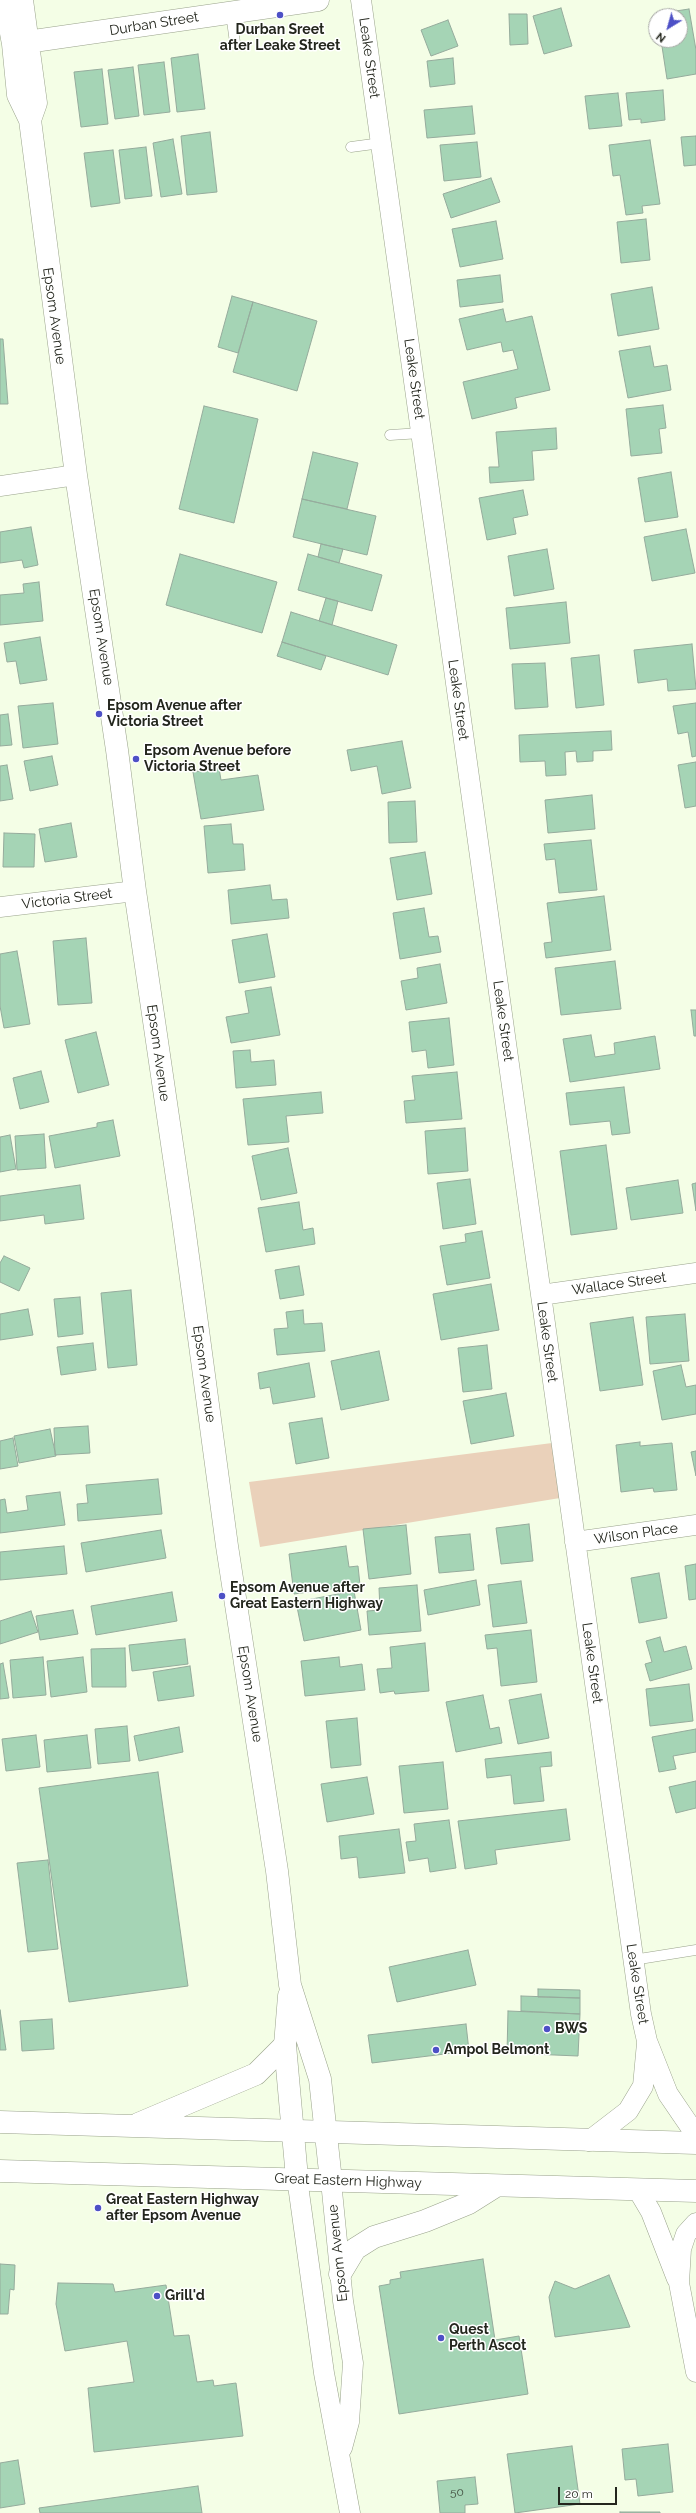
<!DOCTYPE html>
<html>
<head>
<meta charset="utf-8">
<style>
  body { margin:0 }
  #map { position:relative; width:696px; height:2513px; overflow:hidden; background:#f4fee6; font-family:Raleway,sans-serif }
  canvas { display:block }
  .north { position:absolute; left:648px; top:8px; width:40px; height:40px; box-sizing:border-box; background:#fff; border:1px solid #a7a8a5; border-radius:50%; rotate:217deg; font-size:11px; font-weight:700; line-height:16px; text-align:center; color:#23261d }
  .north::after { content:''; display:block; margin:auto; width:14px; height:18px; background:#4d50c6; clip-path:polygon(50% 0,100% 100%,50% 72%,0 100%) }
  .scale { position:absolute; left:558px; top:2487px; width:59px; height:18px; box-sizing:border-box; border:2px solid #23261d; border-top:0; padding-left:5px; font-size:12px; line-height:14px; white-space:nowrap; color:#23261d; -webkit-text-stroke:3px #fff; paint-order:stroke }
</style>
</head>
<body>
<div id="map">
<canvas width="696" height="2513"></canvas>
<div class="north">N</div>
<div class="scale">20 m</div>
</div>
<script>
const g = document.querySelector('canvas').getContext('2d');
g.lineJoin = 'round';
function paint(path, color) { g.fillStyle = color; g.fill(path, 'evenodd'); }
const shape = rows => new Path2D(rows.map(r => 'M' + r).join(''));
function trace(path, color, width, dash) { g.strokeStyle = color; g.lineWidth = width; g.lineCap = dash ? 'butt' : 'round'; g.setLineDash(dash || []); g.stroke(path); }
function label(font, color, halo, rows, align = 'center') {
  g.font = font + ' Raleway,sans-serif'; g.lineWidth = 3; g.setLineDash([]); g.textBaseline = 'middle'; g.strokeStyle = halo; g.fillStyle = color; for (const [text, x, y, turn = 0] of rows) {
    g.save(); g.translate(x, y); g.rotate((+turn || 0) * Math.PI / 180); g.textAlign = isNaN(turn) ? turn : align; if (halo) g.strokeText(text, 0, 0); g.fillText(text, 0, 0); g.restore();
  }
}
paint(shape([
  [552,1443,560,1498,260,1547,249,1482]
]), '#ead1ba');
const building = shape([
  [561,8,572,46,544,54,533,16,561,8],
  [689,9,696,50,696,74,667,79,661,40,680,40,680,16,657,16,656,14,689,9],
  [509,14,527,14,528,44,510,45,509,14],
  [448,20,458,46,431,56,421,30,448,20],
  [198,54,205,109,177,112,171,58,198,54],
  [453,58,455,84,430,87,427,61,453,58],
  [164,62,170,112,144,115,138,65,164,62],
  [133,67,139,116,115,119,108,70,133,67],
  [102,69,108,124,81,127,74,72,102,69],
  [663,90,665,120,641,123,641,119,629,120,626,93,663,90],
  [618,93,622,126,589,129,585,96,618,93],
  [472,106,475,134,427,138,424,110,472,106],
  [210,132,217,192,187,195,181,136,210,132],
  [696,136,696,165,684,166,681,137,696,136],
  [173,139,182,194,161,197,153,143,173,139],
  [650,140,660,204,642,206,643,213,626,215,620,175,613,176,609,145,650,140],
  [477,142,481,177,444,181,440,145,477,142],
  [146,147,152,196,125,199,119,150,146,147],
  [113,150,120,203,91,207,84,153,113,150],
  [491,178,500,202,451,218,443,194,491,178],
  [646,219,650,260,621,263,617,222,646,219],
  [496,221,503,259,460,267,452,229,496,221],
  [500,275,503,302,460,307,457,280,500,275],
  [652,287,659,329,618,336,611,294,652,287],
  [232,296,253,302,238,353,218,347,232,296],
  [253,302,317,321,297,391,233,372,253,302],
  [503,309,506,322,532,316,550,390,515,398,517,408,472,419,463,382,518,369,513,350,503,352,501,342,467,350,459,319,503,309],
  [0,339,3,339,8,404,0,404,0,339],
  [650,346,654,367,667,365,671,390,628,398,619,351,650,346],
  [663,405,666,428,659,429,662,453,631,456,626,409,663,405],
  [204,406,258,419,234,523,179,509,204,406],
  [556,428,557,449,532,451,534,480,490,483,489,467,499,467,496,432,556,428],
  [313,452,358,463,347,509,302,499,313,452],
  [671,472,678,517,645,522,638,478,671,472],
  [523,490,528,515,513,518,516,534,487,540,479,498,523,490],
  [302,499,376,516,367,555,293,537,302,499],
  [31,527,38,565,24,568,22,560,0,563,0,532,31,527],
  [686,529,695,573,652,581,644,537,686,529],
  [321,544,343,549,339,563,318,557,321,544],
  [547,549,554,589,514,596,508,556,547,549],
  [180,554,277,582,262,633,166,605,180,554],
  [308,554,382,575,372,611,298,590,308,554],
  [39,582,43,621,0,625,0,595,24,593,23,584,39,582],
  [326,598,338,601,332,625,319,621,326,598],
  [566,602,570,643,510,649,506,608,566,602],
  [291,612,397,645,388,675,282,642,291,612],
  [40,637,47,680,20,684,16,661,7,662,4,643,40,637],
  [282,642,326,656,321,670,277,656,282,642],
  [692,644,696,689,668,691,667,679,638,683,634,650,692,644],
  [599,655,604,705,576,708,571,658,599,655],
  [545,663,548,707,515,709,512,664,545,663],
  [53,703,58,744,23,748,18,706,53,703],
  [696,703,696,756,692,757,688,732,678,734,673,706,696,703],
  [8,714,12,745,0,746,0,715,8,714],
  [611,731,612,750,593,751,593,761,577,762,576,751,565,752,566,775,546,776,545,761,520,762,519,735,611,731],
  [402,741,411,788,382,794,377,766,351,771,347,750,402,741],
  [52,756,58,785,30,791,24,761,52,756],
  [696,762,696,806,685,808,678,765,696,762],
  [7,765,13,799,0,801,0,766,7,765],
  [219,768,221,780,258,775,264,810,201,819,193,772,219,768],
  [592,795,595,829,548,833,545,800,592,795],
  [415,801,417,842,389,843,388,802,415,801],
  [71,823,77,857,45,862,39,829,71,823],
  [231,824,233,844,243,844,245,870,208,873,204,826,231,824],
  [4,833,35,834,34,867,3,867,4,833],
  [591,840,597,890,559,893,555,859,546,860,544,844,591,840],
  [425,852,432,894,397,900,390,858,425,852],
  [270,885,272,900,287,899,289,918,231,924,228,890,270,885],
  [604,896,611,950,546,958,544,943,552,942,547,903,604,896],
  [424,908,429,937,438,936,441,952,400,959,393,913,424,908],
  [267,934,275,977,239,983,232,940,267,934],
  [86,938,92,1003,58,1005,53,941,86,938],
  [17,951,30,1024,4,1028,0,1006,0,954,17,951],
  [615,961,621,1009,561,1015,555,968,615,961],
  [440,964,447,1003,406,1010,401,981,418,978,417,968,440,964],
  [271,987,280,1035,231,1043,226,1017,249,1013,245,991,271,987],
  [691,1010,696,1010,696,1036,694,1036,691,1010],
  [449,1018,454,1065,428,1068,426,1050,412,1052,409,1022,449,1018],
  [96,1032,109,1085,78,1093,65,1040,96,1032],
  [591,1035,595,1057,615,1054,614,1043,655,1036,660,1069,570,1082,563,1039,591,1035],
  [250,1050,251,1062,274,1060,276,1085,236,1088,233,1051,250,1050],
  [41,1071,49,1102,20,1109,13,1078,41,1071],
  [457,1072,462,1119,406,1123,404,1101,415,1100,412,1076,457,1072],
  [624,1087,630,1133,612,1135,610,1121,570,1125,566,1093,624,1087],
  [321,1092,323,1113,286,1116,289,1142,248,1145,243,1099,321,1092],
  [113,1120,120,1156,55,1168,49,1136,97,1127,97,1123,113,1120],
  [465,1128,468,1171,428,1174,425,1131,465,1128],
  [44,1134,46,1168,17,1170,15,1136,44,1134],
  [10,1135,16,1169,0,1172,0,1137,10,1135],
  [606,1145,617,1229,571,1235,560,1151,606,1145],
  [288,1148,297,1193,261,1200,252,1156,288,1148],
  [470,1179,476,1224,443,1229,437,1183,470,1179],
  [678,1180,683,1213,631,1220,626,1188,678,1180],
  [696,1183,696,1211,692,1184,696,1183],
  [80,1185,84,1219,45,1224,44,1215,0,1221,0,1196,80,1185],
  [299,1202,303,1230,313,1228,315,1244,266,1252,258,1208,299,1202],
  [482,1231,490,1278,447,1285,440,1246,466,1242,465,1234,482,1231],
  [4,1256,30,1268,19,1291,0,1282,0,1263,4,1256],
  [299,1266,304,1295,280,1299,275,1270,299,1266],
  [491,1284,499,1330,441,1340,433,1294,491,1284],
  [131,1290,137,1365,108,1368,101,1293,131,1290],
  [80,1297,83,1334,58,1337,54,1299,80,1297],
  [28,1309,33,1335,0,1340,0,1314,28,1309],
  [303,1310,304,1324,322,1323,325,1351,277,1355,274,1329,288,1328,286,1312,303,1310],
  [685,1314,689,1361,650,1364,646,1317,685,1314],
  [633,1317,643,1385,600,1391,590,1323,633,1317],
  [93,1343,96,1370,61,1375,57,1347,93,1343],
  [487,1345,492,1389,463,1392,458,1348,487,1345],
  [379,1351,389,1400,341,1410,331,1361,379,1351],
  [309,1363,315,1397,273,1404,270,1387,260,1389,258,1373,309,1363],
  [681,1365,686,1387,696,1385,696,1414,662,1420,653,1371,681,1365],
  [506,1393,514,1436,471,1444,463,1401,506,1393],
  [322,1418,329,1458,296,1464,289,1423,322,1418],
  [88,1426,90,1453,55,1455,54,1428,88,1426],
  [50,1429,56,1456,19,1463,14,1436,50,1429],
  [13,1438,18,1466,0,1469,0,1441,13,1438],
  [640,1442,640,1446,672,1443,677,1490,654,1492,653,1488,621,1492,616,1445,640,1442],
  [696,1451,696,1476,691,1452,696,1451],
  [158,1479,162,1514,78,1521,77,1504,88,1503,86,1485,158,1479],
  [60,1492,65,1525,0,1533,0,1500,5,1499,7,1513,28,1510,26,1496,60,1492],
  [529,1524,533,1561,501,1564,496,1528,529,1524],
  [406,1525,411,1574,369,1579,363,1529,406,1525],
  [161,1530,166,1558,86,1572,81,1543,161,1530],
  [470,1534,474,1570,439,1573,435,1537,470,1534],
  [64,1546,67,1574,0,1580,0,1552,64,1546],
  [346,1546,349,1567,358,1566,360,1585,294,1594,289,1554,346,1546],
  [696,1564,696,1599,689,1600,685,1566,696,1564],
  [659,1573,667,1618,639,1623,631,1578,659,1573],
  [476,1580,480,1605,428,1615,424,1590,476,1580],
  [521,1581,527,1623,493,1627,488,1585,521,1581],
  [417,1585,421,1631,369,1635,367,1611,380,1610,379,1588,417,1585],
  [354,1591,361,1630,304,1641,296,1602,354,1591],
  [172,1592,177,1621,96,1635,91,1606,172,1592],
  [73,1610,78,1634,40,1640,36,1616,73,1610],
  [31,1611,38,1632,0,1644,0,1621,31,1611],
  [531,1630,537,1682,501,1686,497,1648,487,1649,485,1635,531,1630],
  [660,1637,664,1652,686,1646,692,1669,650,1681,645,1664,652,1662,646,1641,660,1637],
  [185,1639,188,1664,132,1671,129,1645,185,1639],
  [425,1643,429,1691,395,1694,394,1691,380,1693,377,1669,392,1668,390,1647,425,1643],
  [125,1648,126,1687,92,1687,91,1649,125,1648],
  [43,1657,46,1695,13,1698,10,1660,43,1657],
  [83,1657,87,1692,51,1697,47,1661,83,1657],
  [339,1657,340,1667,362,1664,365,1690,305,1696,301,1661,339,1657],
  [3,1663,9,1698,0,1699,0,1664,3,1663],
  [190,1666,194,1696,158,1701,153,1672,190,1666],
  [689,1684,693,1721,650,1726,646,1689,689,1684],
  [541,1694,549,1738,518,1744,509,1700,541,1694],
  [483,1695,490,1729,499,1727,502,1743,456,1752,446,1702,483,1695],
  [357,1718,361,1765,331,1768,326,1721,357,1718],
  [127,1726,130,1761,98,1764,95,1729,127,1726],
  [179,1727,183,1752,139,1761,134,1736,179,1727],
  [696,1729,696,1752,673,1756,676,1769,659,1772,652,1737,696,1729],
  [36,1735,40,1767,6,1771,2,1739,36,1735],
  [87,1735,91,1768,47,1772,44,1740,87,1735],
  [551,1752,552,1766,540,1767,544,1801,514,1804,511,1775,487,1778,485,1759,551,1752],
  [443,1762,448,1809,404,1813,399,1766,443,1762],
  [158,1772,188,1986,69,2002,39,1788,158,1772],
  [367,1777,374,1814,327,1822,321,1784,367,1777],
  [696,1781,696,1808,676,1813,669,1787,696,1781],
  [566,1809,570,1840,495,1850,497,1864,465,1869,458,1821,566,1809],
  [449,1820,456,1868,430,1872,428,1858,409,1861,406,1842,416,1841,414,1824,449,1820],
  [399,1829,405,1873,359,1878,357,1857,341,1859,339,1836,399,1829],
  [48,1860,58,1949,28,1952,17,1863,48,1860],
  [468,1950,476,1985,397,2002,389,1967,468,1950],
  [538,1989,580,1990,580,1998,538,1997,538,1989],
  [521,1996,580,1998,580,2014,521,2011,521,1996],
  [0,2010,6,2050,0,2050,0,2010],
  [508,2011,580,2014,578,2056,507,2053,508,2011],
  [52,2019,54,2049,22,2051,20,2021,52,2019],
  [466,2024,469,2051,372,2063,368,2035,466,2024],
  [483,2259,495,2340,519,2336,528,2394,399,2414,379,2286,390,2284,390,2280,401,2278,400,2272,483,2259],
  [0,2264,15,2265,14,2290,10,2289,8,2314,0,2314,0,2264],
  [609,2275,630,2327,555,2337,549,2297,555,2281,575,2289,609,2275],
  [58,2283,113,2284,115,2292,166,2285,174,2336,189,2335,197,2382,213,2380,214,2386,236,2383,243,2436,94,2452,88,2388,134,2382,127,2341,65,2351,56,2304,58,2283],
  [668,2444,673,2492,638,2496,636,2479,625,2480,622,2449,668,2444],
  [572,2446,580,2504,515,2513,507,2454,572,2446],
  [18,2460,25,2504,0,2508,0,2463,18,2460],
  [475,2477,478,2504,465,2505,465,2513,440,2513,437,2481,475,2477],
  [198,2486,202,2513,40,2513,39,2508,198,2486],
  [620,2512,660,2512,660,2513,620,2513,620,2512]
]);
paint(building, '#a5d4b5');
trace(building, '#95ab9c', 1);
const lane = shape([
  [231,13,235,43],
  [351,147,381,143],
  [390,435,421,433],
  [633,1960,696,1950]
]);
const street = shape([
  [361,0,641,2014,647,2041,668,2094,696,2135],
  [0,486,76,475],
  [0,907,135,891],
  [541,1295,696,1273],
  [575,1542,696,1525],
  [589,2141,628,2111,643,2086,647,2043],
  [297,2178,324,2373,350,2513],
  [331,2181,343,2301,353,2363,349,2422,342,2448],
  [638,2190,651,2212,677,2279],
  [696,2223,686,2234,681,2249,679,2283,696,2372]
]);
const secondary = shape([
  [5,0,13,44,18,95,30,120,76,475,117,750,135,891,183,1219,227,1546,277,1871,290,1985,320,2079,331,2181],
  [22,0,36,103,30,120],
  [13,44,318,0],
  [289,1996,285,2045,297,2178]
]);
const highway = shape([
  [0,2122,696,2143],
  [138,2124,256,2074,285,2045],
  [0,2171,696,2191],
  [340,2274,355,2249,374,2237,425,2221,469,2203,496,2186]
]);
trace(lane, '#99a28b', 11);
trace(street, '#99a28b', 21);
trace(secondary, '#99a28b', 23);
trace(highway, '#99a28b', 23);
trace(lane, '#fff', 10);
trace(street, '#fff', 20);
trace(secondary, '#fff', 22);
trace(highway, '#fff', 22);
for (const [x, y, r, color] of [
  [280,15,4,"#4d50c6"],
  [99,714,4,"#4d50c6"],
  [136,759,4,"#4d50c6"],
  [222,1596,4,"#4d50c6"],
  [547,2029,4,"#4d50c6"],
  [436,2050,4,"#4d50c6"],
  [98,2208,4,"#4d50c6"],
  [157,2296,4,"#4d50c6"],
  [441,2338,4,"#4d50c6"]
]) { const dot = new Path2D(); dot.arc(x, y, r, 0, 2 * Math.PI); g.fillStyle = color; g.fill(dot); trace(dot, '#fff', 1.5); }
label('12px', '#445243', null, [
  ["50",457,2492]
]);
label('14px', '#23261d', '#fff', [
  ["Durban Street",154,24,-9],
  ["Leake Street",369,58,82],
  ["Epsom Avenue",54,316,82],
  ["Leake Street",414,379,82],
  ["Epsom Avenue",101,637,81],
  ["Leake Street",458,700,82],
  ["Victoria Street",67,899,-7],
  ["Leake Street",503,1021,82],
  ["Epsom Avenue",158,1053,82],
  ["Wallace Street",619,1284,-8],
  ["Leake Street",547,1342,82],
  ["Epsom Avenue",204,1374,82],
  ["Wilson Place",636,1534,-8],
  ["Leake Street",592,1663,82],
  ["Epsom Avenue",250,1694,81],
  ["Leake Street",637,1984,81],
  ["Great Eastern Highway",348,2181,2],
  ["Epsom Avenue",338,2253,-96]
]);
label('bold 14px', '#23261d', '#fff', [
  ["Durban Sreet",280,30,"center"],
  ["after Leake Street",280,46,"center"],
  ["Epsom Avenue after",107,706],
  ["Victoria Street",107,722],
  ["Epsom Avenue before",144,751],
  ["Victoria Street",144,767],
  ["Epsom Avenue after",230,1588],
  ["Great Eastern Highway",230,1604],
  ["BWS",555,2029],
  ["Ampol Belmont",444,2050],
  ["Great Eastern Highway",106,2200],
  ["after Epsom Avenue",106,2216],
  ["Grill'd",165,2296],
  ["Quest",449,2330],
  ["Perth Ascot",449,2346]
], 'left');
</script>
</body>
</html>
